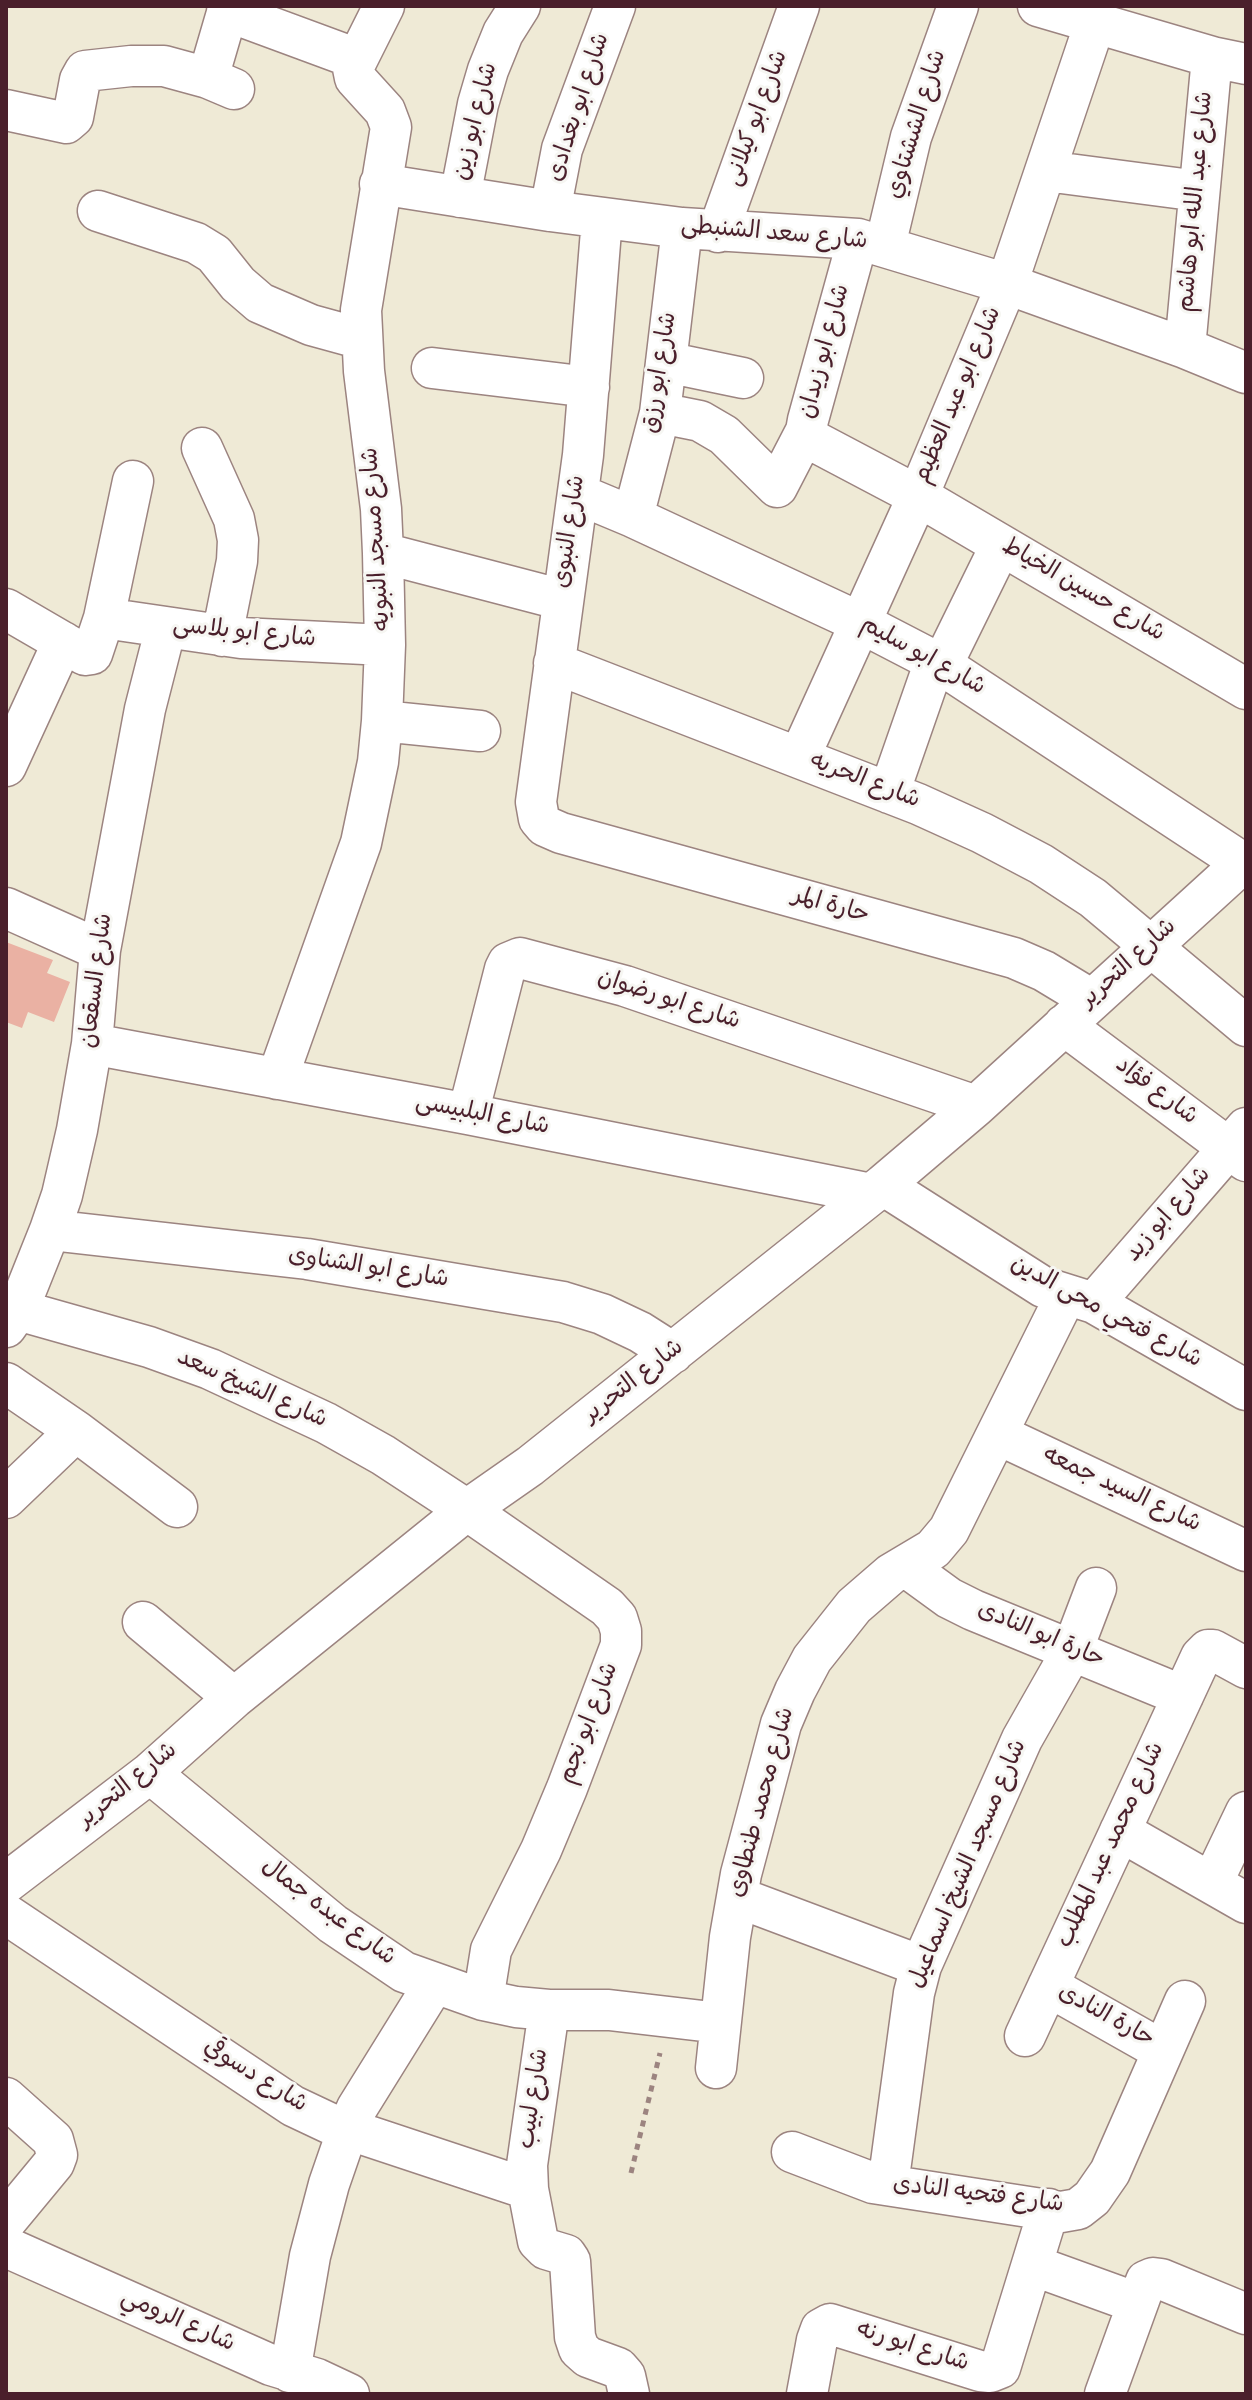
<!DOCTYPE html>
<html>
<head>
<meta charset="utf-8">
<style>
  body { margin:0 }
  #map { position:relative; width:1252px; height:2400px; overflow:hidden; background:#efead6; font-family:Dekko,sans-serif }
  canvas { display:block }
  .frame { position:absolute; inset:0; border:8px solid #4a1f2b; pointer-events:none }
</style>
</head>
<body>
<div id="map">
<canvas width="1252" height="2400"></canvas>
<div class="frame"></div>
</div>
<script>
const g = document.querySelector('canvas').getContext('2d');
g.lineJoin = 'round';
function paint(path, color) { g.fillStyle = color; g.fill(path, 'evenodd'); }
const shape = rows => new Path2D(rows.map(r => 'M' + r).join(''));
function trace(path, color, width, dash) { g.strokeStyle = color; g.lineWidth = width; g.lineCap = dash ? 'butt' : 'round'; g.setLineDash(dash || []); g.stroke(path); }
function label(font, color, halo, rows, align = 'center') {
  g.font = font + ' Dekko,"Playpen Sans Arabic",sans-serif'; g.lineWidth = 6; g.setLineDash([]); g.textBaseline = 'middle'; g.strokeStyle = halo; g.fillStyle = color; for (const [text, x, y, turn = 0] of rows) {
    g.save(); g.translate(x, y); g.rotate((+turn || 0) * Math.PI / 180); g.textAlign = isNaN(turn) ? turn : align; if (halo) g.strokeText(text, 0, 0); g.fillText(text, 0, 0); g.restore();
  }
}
paint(shape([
  [6,942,53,960,47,973,70,982,54,1022,28,1012,22,1028,6,1022]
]), '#eab1a3');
const street = shape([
  [1038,6,1212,57,1246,64],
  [227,11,357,59],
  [208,78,229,6],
  [6,110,66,123,73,117,80,80,85,71,131,66,164,66,208,78,234,89],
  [1046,171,1199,191],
  [380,184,550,211,682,228,858,239,1007,284,1185,348,1246,373],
  [460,197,478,104,488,70,503,33,520,6],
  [98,211,196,243,214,254,238,284,260,303,311,325,362,339],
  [550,211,562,149,615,6],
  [602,218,583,455,536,802,539,819,545,826,561,833,1014,958,1044,971,1092,1000],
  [718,232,799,6],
  [858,239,808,420,806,431,810,439,918,496,1246,689],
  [885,246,911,137,958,6],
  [1185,348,1212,57],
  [666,362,743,378],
  [432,368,589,387],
  [660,413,700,421,724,435,777,487,806,431],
  [202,448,234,519,238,540,237,561,222,636],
  [578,494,633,517,861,623,942,665,1243,863],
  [633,517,660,413,682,228],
  [383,553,563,600],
  [6,609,85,655,92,654,104,618,133,481],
  [104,618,241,638,385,645],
  [554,663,918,804,982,833,1041,864,1093,898,1246,1026],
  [942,665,1001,545],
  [382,721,480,731],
  [799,758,918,496,1007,284,1095,23],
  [6,766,63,642],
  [889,793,935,661],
  [6,908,100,950],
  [1064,1025,1246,1161],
  [92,1044,468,1114,872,1194],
  [277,1079,361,843,378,762,382,721,385,645,383,553,381,509,364,371,361,310,391,127,385,111,355,78,353,68,384,6],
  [468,1114,505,969,508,963,520,958,625,986,976,1106],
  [883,1185,1043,1287,1094,1303,1246,1390],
  [50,1230,307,1259,563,1302,602,1314,640,1332,673,1353],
  [1094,1303,1246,1128],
  [18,1310,149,1347,210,1369,326,1423,383,1455,467,1510,607,1607,617,1618,621,1631,621,1645,567,1788,541,1850,491,1950,483,2000],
  [6,1327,18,1310,50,1230,62,1195,77,1130,92,1044,100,950,145,709,166,627],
  [6,1383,76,1431,177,1507],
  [997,1434,1246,1551],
  [6,1498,76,1431],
  [905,1566,949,1598,973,1610,1183,1696],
  [143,1622,234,1698],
  [150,1773,333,1924,404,1972,483,2000,516,2007,549,2010,609,2010,720,2023],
  [1120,1831,1246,1903],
  [6,1883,150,1773,234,1698,467,1510,530,1466,883,1185,976,1106,1246,860],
  [1212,1883,1246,1812],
  [737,1897,921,1966],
  [6,1914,293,2106,329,2123,528,2189],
  [1048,1986,1163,2051],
  [549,2010,527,2165,528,2189,538,2241,546,2249,566,2255,570,2261,575,2337,579,2349,588,2357,618,2368,625,2376,629,2394],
  [1025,2036,1201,1657,1208,1650,1213,1650,1246,1668],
  [716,2068,730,1937,741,1874,781,1724,795,1691,812,1659,854,1606,891,1574,933,1549,949,1530,1066,1295],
  [6,2098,53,2140,57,2155,54,2163,6,2221],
  [792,2152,873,2183,1061,2212,1078,2209,1092,2198,1110,2172,1185,2001],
  [888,2185,914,1993,921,1966,1022,1739,1072,1651,1096,1588],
  [6,2247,271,2365,317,2379,349,2394],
  [1032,2265,1137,2303],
  [290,2372,310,2256,329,2184,348,2129,357,2108,434,1984],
  [807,2394,817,2340,821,2329,830,2324,980,2371,990,2372,1000,2368,1049,2209],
  [1105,2394,1146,2281,1153,2278,1161,2279,1246,2314]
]);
trace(street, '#9c8480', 43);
trace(shape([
  [631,2173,660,2053]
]), '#9c8480', 5, [6, 6]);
trace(street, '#fff', 40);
label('24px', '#4a1f2b', '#f6f6f2', [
  ["شارع ابو بغدادى",581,108,-72],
  ["شارع ابو كيلانى",759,119,-70],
  ["شارع ابو زين",478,122,-76],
  ["شارع الششتاوي",919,125,-73],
  ["شارع عبد الله ابو هاشم",1198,202,-85],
  ["شارع سعد الشنبطى",774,236,5],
  ["شارع ابو زيدان",827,352,-75],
  ["شارع ابو رزق",662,373,-81],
  ["شارع ابو عبد العظيم",960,396,-67],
  ["شارع النبوى",572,532,-82],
  ["شارع مسجد النبويه",379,539,-94],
  ["شارع حسين الخياط",1082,592,30],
  ["شارع ابو بلاسى",244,635,6],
  ["شارع ابو سليم",922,658,29],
  ["شارع الحريه",864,783,21],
  ["حارة المر",830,908,16],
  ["شارع التحرير",1130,965,-42],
  ["شارع السقعان",99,981,-83],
  ["شارع ابو رضوان",668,1002,18],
  ["شارع فؤاد",1155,1093,37],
  ["شارع البلبيسى",482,1117,11],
  ["شارع ابو زيد",1170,1216,-49],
  ["شارع ابو الشناوى",368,1270,9],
  ["شارع فتحي محى الدين",1105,1314,28],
  ["شارع التحرير",635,1383,-38],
  ["شارع الشيخ سعد",251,1391,24],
  ["شارع السيد جمعه",1121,1492,25],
  ["حارة ابو النادى",1040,1637,23],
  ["شارع ابو نجم",591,1724,-69],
  ["شارع التحرير",129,1787,-39],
  ["شارع محمد طنطاوى",764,1803,-75],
  ["شارع محمد عبد المطلب",1113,1846,-65],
  ["شارع مسجد الشيخ اسماعيل",970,1865,-67],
  ["شارع عبده جمال",327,1914,37],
  ["حارة النادى",1105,2018,29],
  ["شارع دسوقي",254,2078,32],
  ["شارع لبيب",536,2099,-82],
  ["شارع فتحيه النادى",978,2197,7],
  ["شارع الرومي",177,2323,24],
  ["شارع ابو رنه",912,2349,18]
]);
</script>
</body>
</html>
